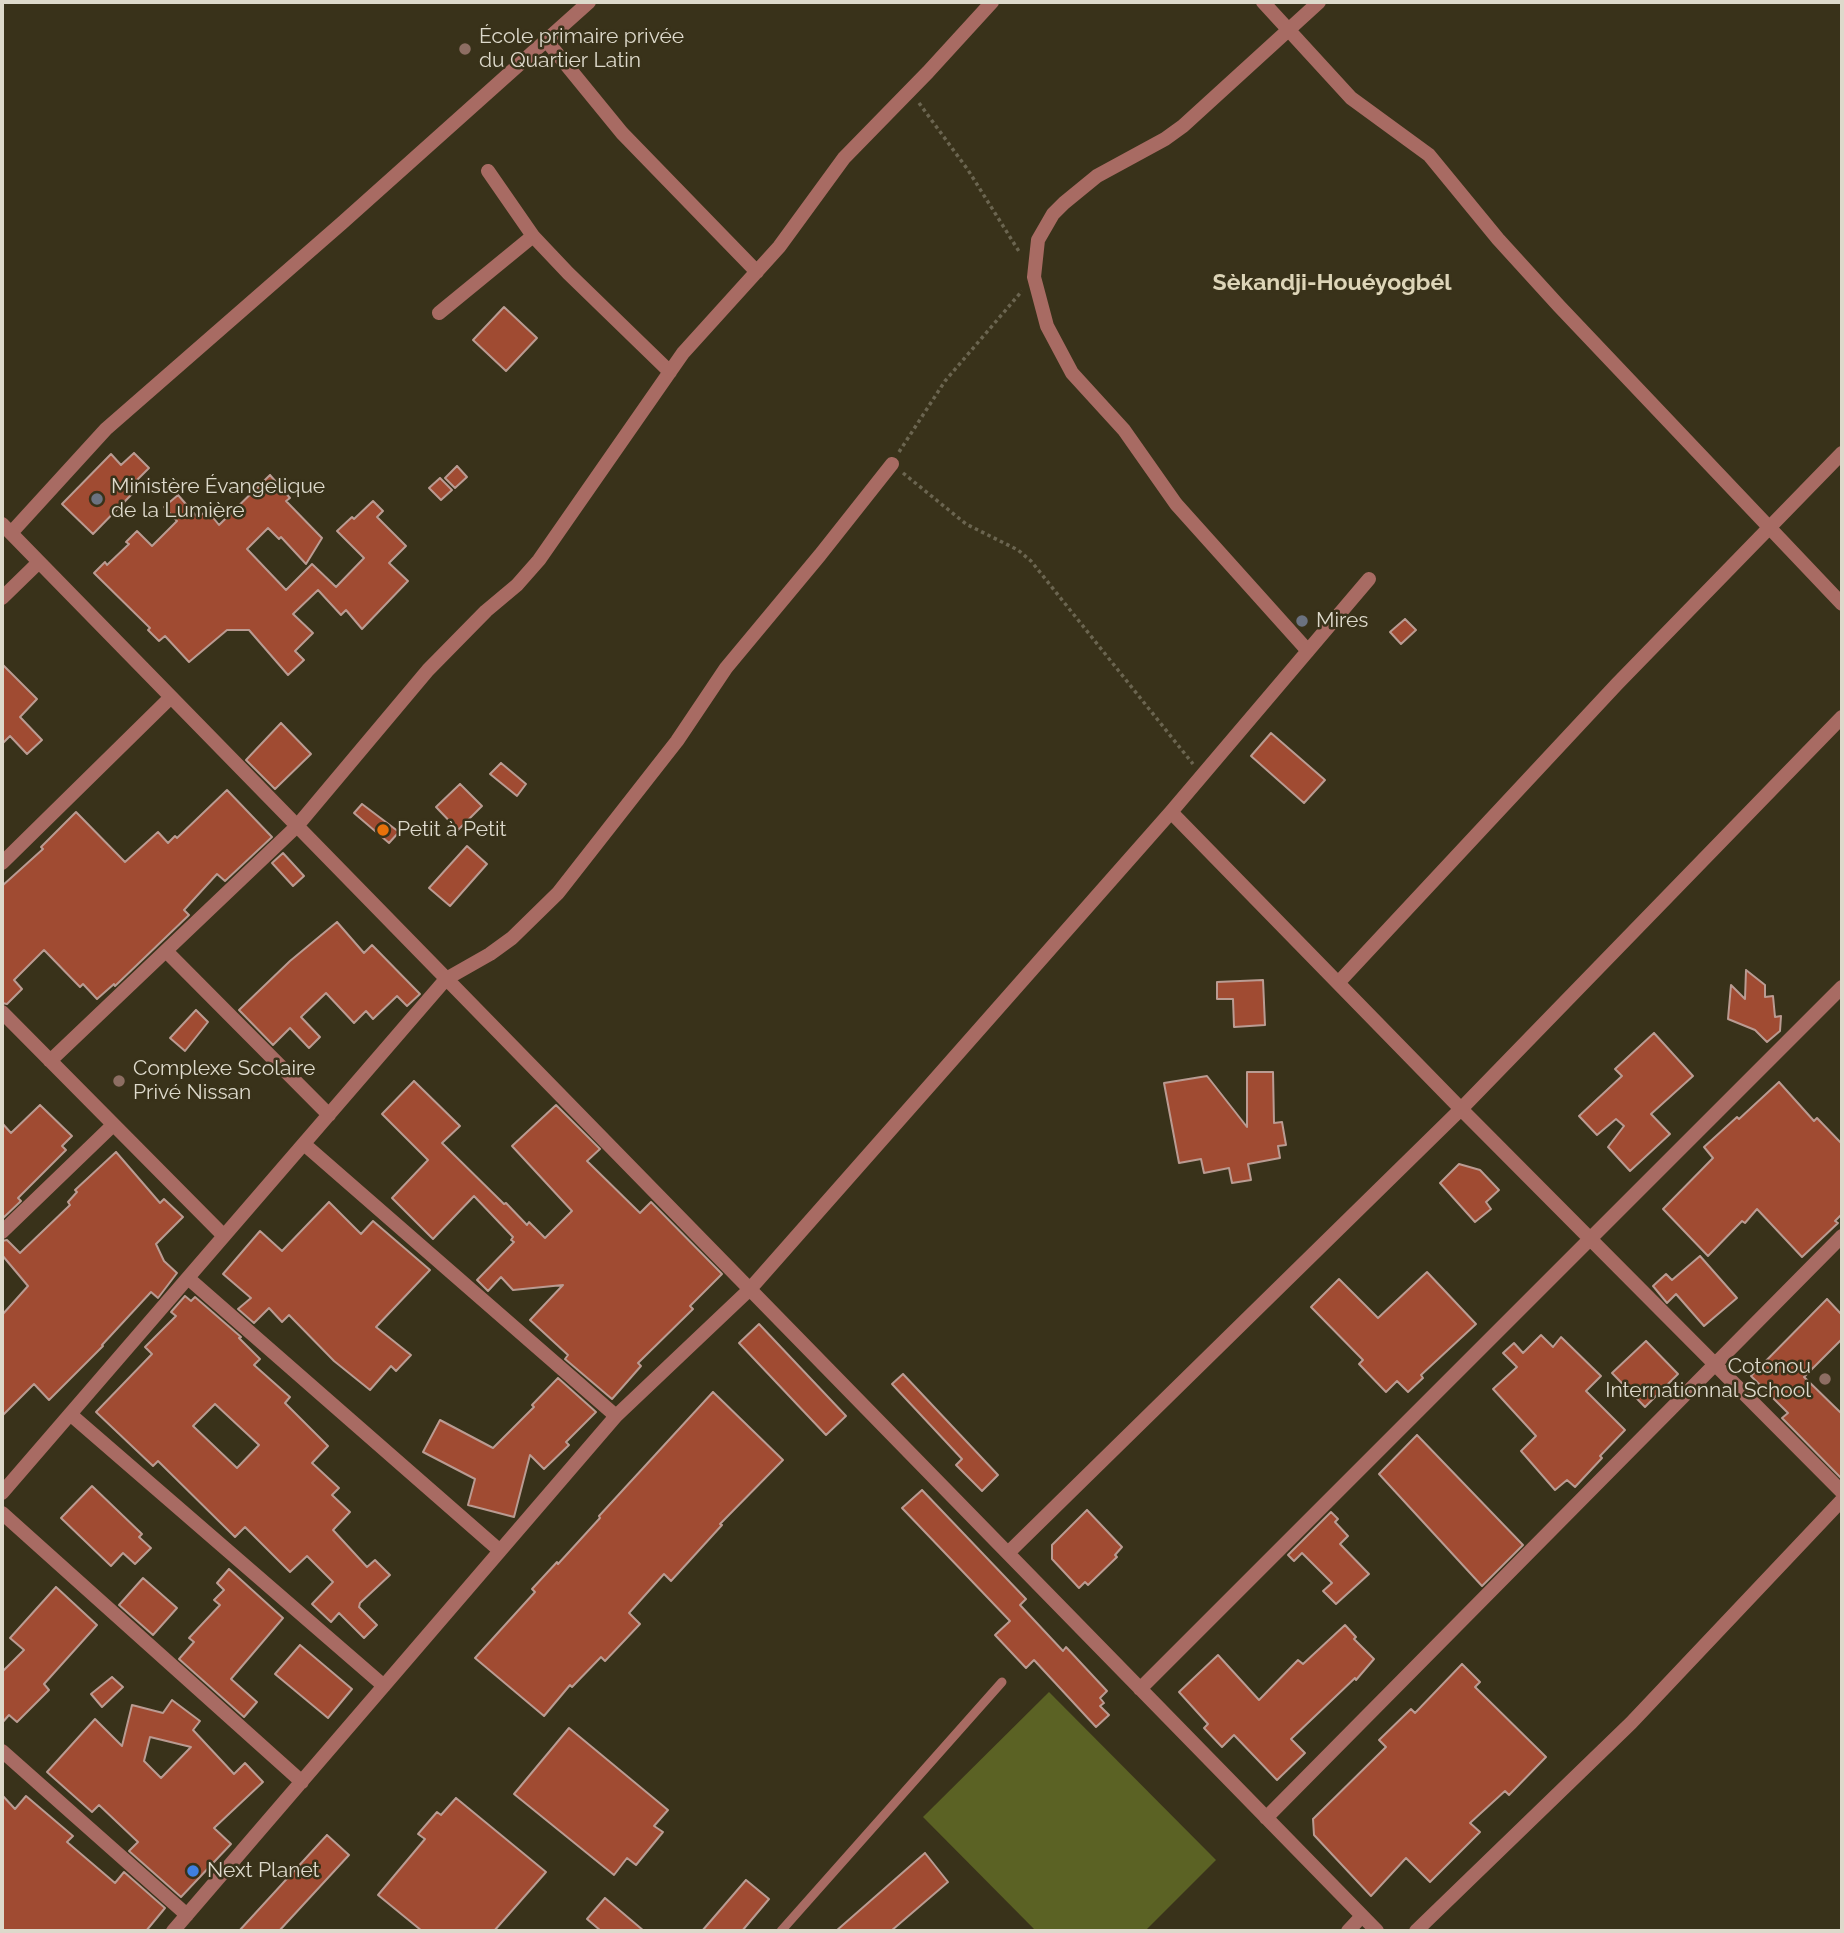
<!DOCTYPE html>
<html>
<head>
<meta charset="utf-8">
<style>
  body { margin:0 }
  #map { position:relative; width:1844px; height:1933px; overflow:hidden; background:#39321a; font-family:Raleway,sans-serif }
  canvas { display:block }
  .frame { position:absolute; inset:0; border:4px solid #ddd9cb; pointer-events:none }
</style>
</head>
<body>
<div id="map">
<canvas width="1844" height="1933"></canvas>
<div class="frame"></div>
</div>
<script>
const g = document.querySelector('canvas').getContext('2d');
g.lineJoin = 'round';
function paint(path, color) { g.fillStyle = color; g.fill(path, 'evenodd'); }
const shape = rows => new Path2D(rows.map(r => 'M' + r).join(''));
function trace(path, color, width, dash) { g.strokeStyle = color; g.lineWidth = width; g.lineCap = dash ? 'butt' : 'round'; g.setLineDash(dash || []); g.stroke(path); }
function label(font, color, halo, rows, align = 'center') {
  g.font = font + ' Raleway,sans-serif'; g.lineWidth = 5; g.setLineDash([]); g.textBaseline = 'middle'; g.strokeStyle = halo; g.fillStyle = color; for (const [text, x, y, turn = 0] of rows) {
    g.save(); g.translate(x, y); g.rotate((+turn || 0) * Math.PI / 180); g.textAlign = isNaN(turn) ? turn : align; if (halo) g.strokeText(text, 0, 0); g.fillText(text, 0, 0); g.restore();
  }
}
paint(shape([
  [1049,1692,1216,1860,1145,1931,1036,1931,923,1817]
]), '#5b6224');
const building = shape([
  [504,307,537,338,506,371,473,340,504,307],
  [134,453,149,468,137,480,139,483,130,492,132,494,93,534,62,504,111,454,121,465,134,453],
  [457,466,467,477,455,488,445,478,457,466],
  [270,475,290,498,286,501,322,538,306,564,281,537,279,539,268,528,247,549,286,590,312,564,336,587,364,558,337,531,352,517,354,519,373,501,383,511,377,517,406,546,389,563,408,581,362,629,346,610,341,615,318,590,293,614,313,633,295,651,304,660,288,675,249,630,227,630,189,662,165,636,159,641,148,630,150,628,94,573,105,562,107,565,129,544,126,542,137,531,152,546,177,521,164,507,178,495,198,518,207,510,219,525,270,475],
  [440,478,452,490,441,500,429,488,440,478],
  [1405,619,1416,630,1401,644,1390,632,1405,619],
  [2,664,37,699,20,717,42,740,27,754,10,736,2,744,2,664],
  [281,723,311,754,275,789,246,760,281,723],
  [1271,733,1325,780,1304,803,1251,756,1271,733],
  [501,763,526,784,517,796,490,774,501,763],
  [460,784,482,806,458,830,436,807,460,784],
  [227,790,272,837,225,881,217,874,184,910,189,915,115,986,114,984,97,999,83,984,80,987,44,950,14,980,22,989,7,1004,2,1003,2,886,43,849,41,847,76,812,125,862,158,832,168,843,175,836,177,838,227,790],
  [362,804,399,832,389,843,354,813,362,804],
  [467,846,487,864,450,906,429,888,467,846],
  [283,853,304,876,293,886,272,863,283,853],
  [337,922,364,953,372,945,420,994,407,1006,397,996,373,1019,366,1011,354,1023,326,993,301,1017,320,1037,309,1048,290,1028,273,1045,239,1010,290,961,337,922],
  [1746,970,1765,985,1765,997,1773,996,1775,1017,1781,1016,1780,1031,1767,1042,1755,1030,1728,1019,1731,985,1745,999,1746,970],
  [1263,980,1265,1025,1234,1027,1233,999,1217,999,1217,982,1263,980],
  [196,1010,208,1022,185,1051,170,1038,196,1010],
  [1654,1033,1693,1076,1651,1114,1670,1134,1630,1171,1608,1147,1624,1126,1616,1119,1597,1135,1579,1116,1622,1076,1615,1069,1654,1033],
  [1247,1072,1273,1072,1274,1123,1282,1122,1286,1145,1278,1146,1280,1158,1248,1164,1251,1180,1232,1183,1229,1168,1204,1173,1201,1159,1179,1163,1164,1083,1207,1076,1247,1127,1247,1072],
  [414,1081,460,1126,442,1143,504,1204,506,1203,527,1225,529,1222,545,1238,572,1211,512,1146,556,1105,600,1149,587,1161,640,1213,651,1202,722,1274,690,1306,693,1309,638,1363,641,1366,612,1399,565,1359,568,1355,530,1320,563,1285,513,1290,501,1277,488,1291,477,1280,514,1242,511,1240,513,1237,474,1196,433,1239,392,1198,428,1160,382,1114,414,1081],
  [1779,1082,1814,1121,1817,1118,1842,1144,1842,1214,1835,1221,1838,1223,1802,1257,1757,1209,1745,1223,1742,1221,1708,1256,1663,1209,1713,1158,1704,1147,1737,1117,1739,1119,1779,1082],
  [40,1105,72,1136,62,1146,66,1150,18,1198,21,1201,2,1219,2,1123,11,1133,40,1105],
  [116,1152,160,1203,164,1199,183,1217,156,1244,164,1261,177,1273,158,1298,151,1292,102,1345,103,1346,49,1400,34,1384,2,1416,2,1315,28,1286,2,1255,2,1241,7,1240,20,1253,70,1205,68,1202,77,1192,75,1190,116,1152],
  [1459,1164,1480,1170,1499,1190,1486,1202,1491,1209,1475,1222,1440,1183,1459,1164],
  [329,1202,361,1234,373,1221,430,1270,376,1327,411,1355,396,1371,391,1366,370,1390,334,1361,289,1315,282,1322,269,1308,254,1323,238,1309,251,1298,223,1274,260,1231,282,1251,329,1202],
  [1700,1256,1737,1298,1704,1326,1676,1294,1667,1303,1653,1286,1666,1274,1672,1280,1700,1256],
  [1427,1272,1476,1324,1421,1375,1423,1378,1408,1392,1397,1381,1386,1392,1359,1364,1363,1360,1311,1307,1339,1279,1378,1318,1427,1272],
  [185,1296,191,1301,195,1297,241,1337,239,1338,260,1359,254,1365,290,1397,285,1403,328,1446,312,1463,339,1488,332,1495,350,1512,333,1530,367,1567,375,1560,390,1575,360,1603,359,1607,377,1625,364,1638,339,1613,331,1622,312,1604,333,1582,307,1556,290,1572,245,1527,235,1537,158,1461,153,1466,96,1412,152,1354,145,1347,176,1316,171,1312,185,1296],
  [215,1404,259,1445,237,1468,193,1426,215,1404],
  [1827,1299,1842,1315,1842,1339,1804,1377,1842,1414,1842,1479,1782,1418,1788,1413,1751,1376,1827,1299],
  [759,1324,846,1416,826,1435,739,1343,759,1324],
  [1541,1335,1553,1347,1561,1337,1601,1376,1586,1391,1625,1430,1600,1456,1602,1458,1575,1487,1567,1480,1555,1490,1521,1451,1536,1436,1493,1389,1517,1367,1503,1353,1514,1343,1523,1353,1541,1335],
  [1646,1341,1678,1374,1645,1407,1612,1373,1646,1341],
  [903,1374,998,1475,982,1491,956,1465,962,1459,892,1384,903,1374],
  [558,1378,596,1412,566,1442,569,1445,544,1469,530,1455,514,1517,468,1505,475,1479,423,1452,440,1420,493,1448,534,1407,532,1405,558,1378],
  [713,1392,783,1460,720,1524,722,1525,671,1581,664,1574,629,1613,640,1624,605,1661,601,1657,572,1687,570,1685,544,1716,475,1658,535,1592,532,1589,557,1562,558,1564,600,1518,599,1516,713,1392],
  [1417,1435,1523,1545,1482,1586,1379,1474,1417,1435],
  [92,1486,142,1534,139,1537,151,1548,135,1564,123,1553,111,1566,61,1518,92,1486],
  [922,1490,1026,1599,1020,1605,1063,1651,1066,1647,1107,1691,1100,1698,1104,1703,1100,1706,1109,1715,1096,1727,1034,1660,1026,1668,995,1635,1010,1621,902,1508,922,1490],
  [1087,1510,1122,1547,1115,1555,1117,1557,1088,1585,1085,1582,1079,1588,1052,1559,1052,1545,1087,1510],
  [1331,1512,1338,1519,1335,1522,1348,1536,1340,1544,1369,1574,1336,1604,1323,1591,1332,1583,1302,1553,1294,1561,1288,1555,1331,1512],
  [229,1569,283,1618,231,1679,257,1702,244,1717,179,1659,194,1642,189,1638,220,1605,214,1600,224,1590,217,1583,229,1569],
  [143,1578,177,1608,153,1635,119,1605,143,1578],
  [56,1587,97,1625,44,1684,49,1690,17,1722,9,1715,2,1723,2,1672,24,1650,10,1638,56,1587],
  [1345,1625,1356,1637,1354,1639,1374,1659,1356,1680,1355,1678,1291,1739,1305,1753,1277,1780,1234,1735,1222,1747,1204,1728,1208,1724,1179,1692,1218,1655,1259,1700,1298,1660,1303,1664,1345,1625],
  [300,1645,352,1689,328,1718,275,1674,300,1645],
  [1462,1664,1480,1682,1475,1687,1546,1757,1509,1795,1505,1791,1470,1823,1480,1832,1430,1882,1406,1858,1371,1896,1314,1835,1313,1819,1386,1747,1379,1740,1411,1709,1415,1713,1462,1664],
  [112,1677,123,1687,102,1707,91,1694,112,1677],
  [172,1700,200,1721,193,1730,234,1774,245,1763,263,1782,214,1828,231,1844,181,1897,129,1851,138,1842,99,1805,92,1812,47,1772,95,1719,122,1746,132,1705,163,1713,172,1700],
  [150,1737,191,1747,161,1778,144,1761,150,1737],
  [569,1728,668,1810,654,1826,663,1832,636,1865,627,1858,614,1875,514,1794,569,1728],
  [2,1795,15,1809,26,1796,73,1836,67,1842,115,1883,124,1872,165,1908,146,1931,2,1931,2,1795],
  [456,1798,546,1872,494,1931,422,1931,378,1895,425,1839,418,1834,437,1812,441,1815,456,1798],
  [327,1835,349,1855,279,1931,239,1931,327,1835],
  [925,1853,948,1882,891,1931,836,1931,925,1853],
  [746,1880,769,1899,742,1931,702,1931,746,1880],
  [605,1898,644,1931,601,1931,587,1919,605,1898]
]);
paint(building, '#a04b32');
trace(building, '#ba9b92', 2);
trace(shape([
  [919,103,968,170,1020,253],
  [899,452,945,381,1022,291],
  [903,473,966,524,1018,550,1031,561,1193,764]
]), '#6b6550', 3.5, [3.5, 3.5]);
trace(shape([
  [781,1931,1002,1682]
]), '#a86b63', 9);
trace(shape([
  [1263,2,1351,98,1429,155,1498,239,1559,306,1842,604],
  [546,40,622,133,757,272],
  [488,171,533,236,568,273,670,372],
  [439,313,533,236],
  [2,524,1377,1931],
  [11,533,106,429,342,223,589,2],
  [2,598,39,562],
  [1308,651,1176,504,1124,430,1072,373,1047,326,1034,277,1038,240,1053,214,1064,203,1097,176,1165,139,1183,126,1319,2],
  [1171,812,1461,1109,1842,1492],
  [2,863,171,697],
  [166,951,329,1115],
  [1338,983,1617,684,1842,453],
  [2,1012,224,1236],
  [50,1061,297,826,428,670,486,611,517,585,539,560,683,353,779,247,844,158,928,72,992,2],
  [304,1144,616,1416],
  [2,1232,113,1125],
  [188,1278,499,1550],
  [70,1414,384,1686],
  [2,1493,446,979,490,954,512,938,558,893,677,741,726,668,820,555,892,464],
  [2,1513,302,1782],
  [1008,1553,1461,1109,1842,717],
  [1140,1689,1842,987],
  [2,1751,187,1915],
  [1266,1818,1842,1236],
  [173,1931,616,1416,750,1289,1171,812,1369,579],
  [1348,1931,1362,1916],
  [1416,1931,1631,1723,1842,1500]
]), '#a86b63', 14);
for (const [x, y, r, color] of [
  [465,49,7,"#8d6e63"],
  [97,499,7,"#6b7280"],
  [1302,621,7,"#6b7280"],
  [383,830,7,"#e8710a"],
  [119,1081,7,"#8d6e63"],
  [1825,1379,7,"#8d6e63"],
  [193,1871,7,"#3f7fe0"]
]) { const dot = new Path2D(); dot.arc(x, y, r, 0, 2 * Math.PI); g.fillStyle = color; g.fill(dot); trace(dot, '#39321a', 2.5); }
label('21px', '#ddd9cb', '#39321a', [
  ["École primaire privée",479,37],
  ["du Quartier Latin",479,61],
  ["Ministère Évangelique",111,487],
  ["de la Lumière",111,511],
  ["Mires",1316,621],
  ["Petit à Petit",397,830],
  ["Complexe Scolaire",133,1069],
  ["Privé Nissan",133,1093],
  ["Cotonou",1811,1367,"right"],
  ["Internationnal School",1811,1391,"right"],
  ["Next Planet",207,1871]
], 'left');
label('bold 23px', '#ddd5b8', '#39321a', [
  ["Sèkandji-Houéyogbél",1332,283]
]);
</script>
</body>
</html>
